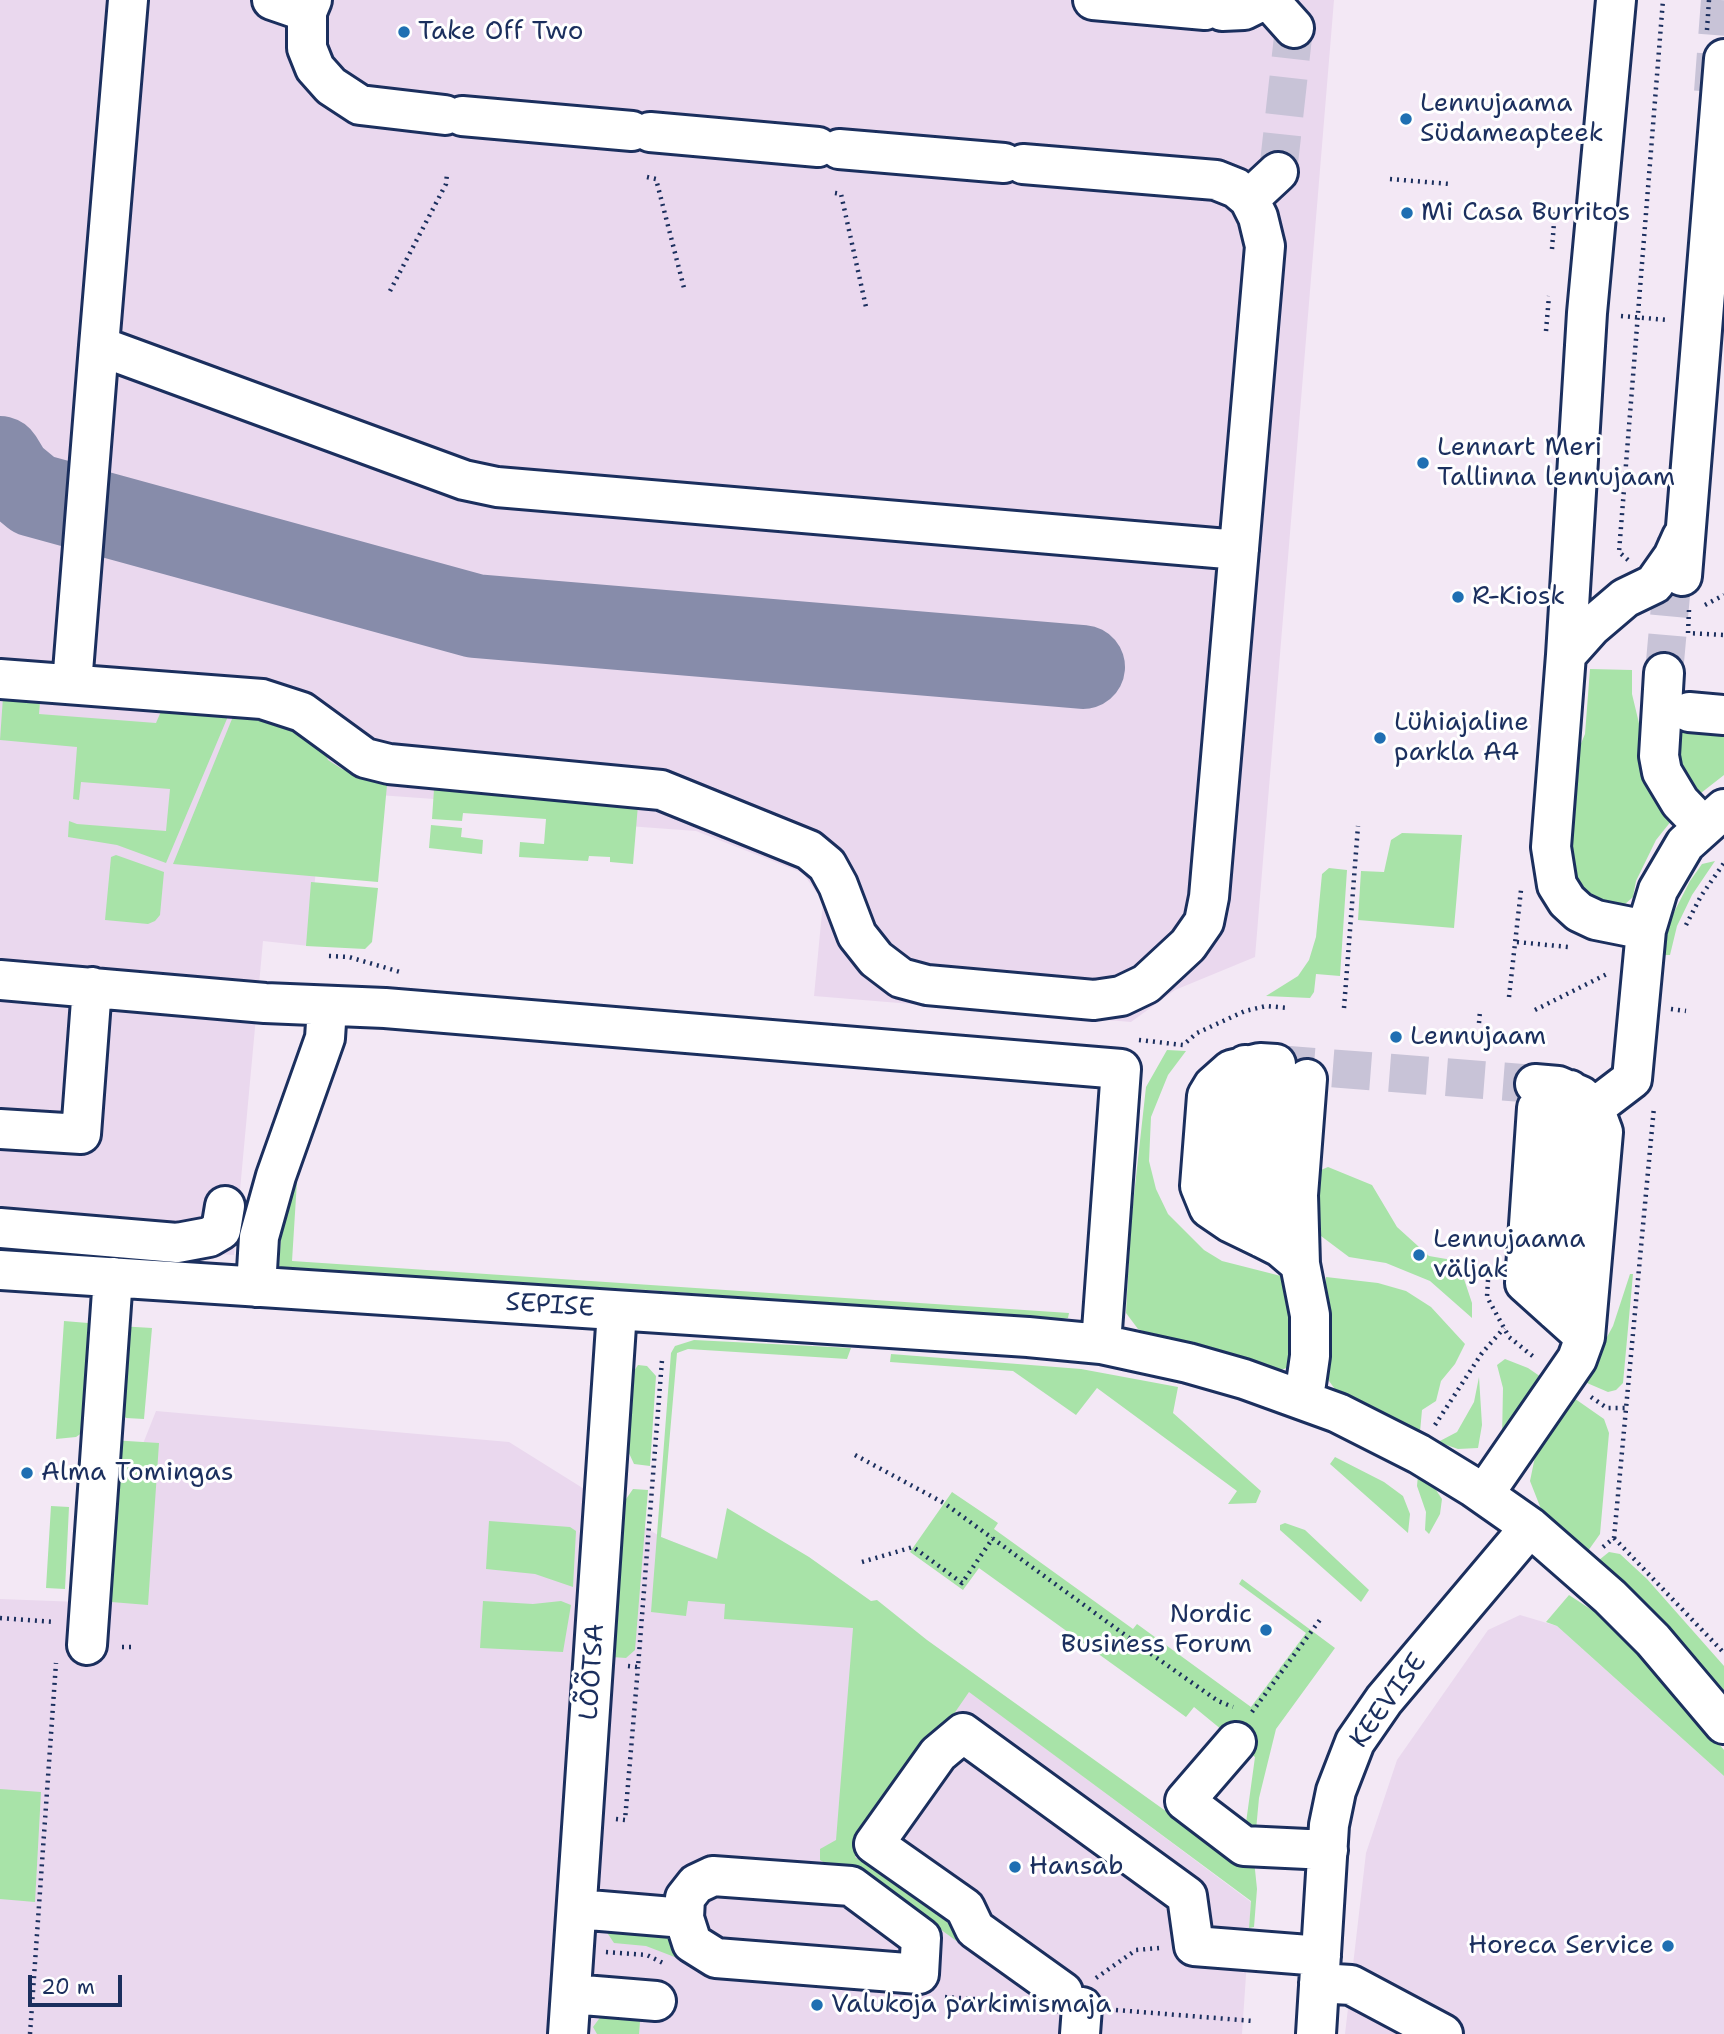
<!DOCTYPE html>
<html>
<head>
<meta charset="utf-8">
<style>
  body { margin:0 }
  #map { position:relative; width:1724px; height:2034px; overflow:hidden; background:#f3e8f5; font-family:"Shantell Sans",sans-serif }
  canvas { display:block }
  .scale { position:absolute; left:28px; top:1975px; width:94px; height:32px; box-sizing:border-box; border:4px solid #1b2f5e; border-top:0; padding-left:9px; font-size:21px; line-height:24px; white-space:nowrap; color:#1b2f5e; -webkit-text-stroke:5px #fff; paint-order:stroke }
</style>
</head>
<body>
<div id="map">
<canvas width="1724" height="2034"></canvas>
<div class="scale">20 m</div>
</div>
<script>
const g = document.querySelector('canvas').getContext('2d');
g.lineJoin = 'round';
function paint(path, color) { g.fillStyle = color; g.fill(path, 'evenodd'); }
const shape = rows => new Path2D(rows.map(r => 'M' + r).join(''));
function trace(path, color, width, dash) { g.strokeStyle = color; g.lineWidth = width; g.lineCap = dash ? 'butt' : 'round'; g.setLineDash(dash || []); g.stroke(path); }
function label(font, color, halo, rows, align = 'center') {
  g.font = font + ' "Shantell Sans",sans-serif'; g.lineWidth = 6; g.setLineDash([]); g.textBaseline = 'middle'; g.strokeStyle = halo; g.fillStyle = color; for (const [text, x, y, turn = 0] of rows) {
    g.save(); g.translate(x, y); g.rotate((+turn || 0) * Math.PI / 180); g.textAlign = isNaN(turn) ? turn : align; if (halo) g.strokeText(text, 0, 0); g.fillText(text, 0, 0); g.restore();
  }
}
paint(shape([
  [0,0,1334,0,1255,957,1175,990,1131,1022,814,996,823,902,803,873,696,831,614,825,614,812,323,791,309,946,263,941,234,1255,0,1241],
  [156,1411,509,1442,661,1537,870,1617,1251,1902,1242,2034,0,2034,0,1599,80,1602],
  [1520,1615,1557,1626,1724,1776,1724,2034,1345,2034,1366,1853,1397,1760,1488,1630]
]), '#ead8ee');
paint(shape([
  [1590,669,1632,670,1632,694,1643,740,1672,820,1656,840,1636,881,1633,897,1624,905,1601,902,1578,888,1559,843,1574,760,1585,734],
  [31,695,40,702,39,714,156,723,162,709,229,714,166,863,117,845,68,837,69,821,77,824,166,831,170,789,81,782,79,800,73,799,77,747,0,740,3,697],
  [234,714,256,716,286,725,324,750,328,760,342,769,387,785,378,882,173,864],
  [1683,729,1724,733,1724,775,1701,793,1680,776,1676,747],
  [434,789,638,805,633,864,610,862,610,857,589,856,588,861,519,857,520,842,544,844,546,819,463,813,462,821,432,819],
  [431,825,462,828,461,837,483,840,482,854,429,848],
  [1402,833,1462,835,1454,928,1358,920,1361,871,1384,872,1391,840],
  [116,855,164,872,160,915,155,921,148,924,105,920,111,857],
  [1715,861,1692,895,1677,926,1670,955,1661,955,1670,920,1690,881,1702,864],
  [1329,868,1347,870,1340,976,1316,974,1314,992,1310,998,1266,996,1298,976,1309,960,1316,937,1322,874],
  [311,882,378,888,372,942,365,949,306,946],
  [1167,1050,1186,1051,1168,1075,1151,1117,1149,1161,1156,1189,1168,1214,1204,1250,1222,1261,1281,1276,1287,1286,1294,1318,1292,1366,1281,1370,1194,1343,1148,1333,1138,1329,1126,1313,1131,1222,1146,1087],
  [1328,1167,1372,1185,1397,1227,1429,1256,1458,1261,1472,1303,1472,1318,1430,1281,1386,1263,1349,1257,1317,1233,1309,1175],
  [293,1181,297,1181,292,1261,1069,1313,1068,1318,1054,1320,634,1289,493,1285,282,1270,279,1266,284,1194],
  [1630,1274,1633,1274,1623,1383,1616,1390,1608,1392,1587,1383,1585,1377,1613,1326],
  [1326,1277,1378,1283,1406,1291,1431,1307,1465,1344,1455,1364,1441,1381,1436,1401,1422,1410,1420,1432,1337,1392,1324,1374,1321,1359],
  [64,1321,100,1324,86,1430,76,1437,56,1439],
  [119,1326,152,1328,144,1419,126,1418,113,1405],
  [694,1340,851,1348,847,1359,688,1349,677,1353,661,1537,717,1559,727,1508,809,1557,871,1601,877,1600,927,1640,1202,1837,1254,1860,1257,1889,1254,1927,1249,1928,1251,1901,969,1692,855,1857,1053,1997,1039,2001,852,1865,832,1867,820,1860,820,1849,836,1840,853,1628,724,1619,725,1604,688,1601,686,1616,651,1612,671,1353,675,1346],
  [891,1354,1081,1369,1178,1387,1173,1413,1261,1491,1256,1503,1228,1504,1237,1491,1097,1388,1076,1415,1013,1371,890,1362],
  [1505,1359,1528,1368,1544,1379,1502,1439,1503,1388,1497,1365],
  [638,1365,647,1366,656,1376,650,1466,634,1464,628,1451,634,1371],
  [1479,1377,1482,1425,1478,1448,1458,1449,1438,1442,1457,1432,1474,1402],
  [1571,1396,1604,1419,1609,1433,1600,1534,1588,1551,1541,1509,1530,1481,1536,1452],
  [111,1440,159,1443,148,1605,99,1601],
  [1335,1457,1384,1482,1403,1496,1410,1514,1408,1533,1330,1464],
  [1418,1475,1432,1484,1442,1499,1440,1514,1429,1534,1425,1530,1426,1512,1417,1486],
  [633,1489,648,1490,635,1650,626,1658,612,1657,624,1502],
  [952,1492,998,1523,994,1529,1133,1629,1137,1624,1251,1707,1306,1633,1239,1584,1242,1579,1335,1648,1276,1729,1259,1798,1256,1830,1245,1830,1255,1757,1194,1707,1186,1717,979,1568,963,1590,910,1552],
  [51,1506,69,1507,65,1589,46,1588],
  [489,1521,570,1527,576,1531,573,1587,535,1574,486,1569],
  [1285,1523,1305,1530,1369,1590,1361,1602,1280,1530,1280,1525],
  [1609,1552,1620,1554,1647,1579,1724,1666,1724,1694,1663,1621,1599,1560],
  [1569,1595,1601,1616,1642,1654,1724,1750,1724,1776,1557,1626,1546,1622],
  [483,1601,533,1604,561,1601,571,1605,563,1652,480,1648],
  [0,1789,41,1792,35,1902,0,1899],
  [604,1928,666,1928,685,1961,646,1946,614,1943],
  [610,2004,641,2009,639,2034,597,2034,593,2027]
]), '#a8e3a8');
trace(shape([
  [0,458,11,476,34,495,475,616,1083,667]
]), '#878caa', 84);
trace(shape([
  [1713,92,1720,0],
  [1278,172,1294,28],
  [1664,673,1676,539],
  [1276,1064,1535,1084,1537,1108]
]), '#c8c3d7', 38, [38, 19]);
const minor = shape([
  [128,0,99,346,464,480,497,487,1239,550],
  [272,0,307,12],
  [312,0,307,12,307,48,315,68,331,86,360,105,445,115],
  [1093,0,1205,10],
  [1269,0,1294,28],
  [1222,11,1244,10,1264,0],
  [462,116,632,131],
  [650,132,818,147],
  [839,149,1004,163],
  [1249,199,1278,172],
  [1682,576,1724,59],
  [1566,655,1587,313,1616,0],
  [1664,673,1659,756,1662,772,1680,802,1703,826],
  [0,679,262,699,302,712,365,758,389,764,661,790,809,850,827,865,838,885,857,935,876,959,901,978,927,985,1094,1000,1121,996,1146,984,1188,945,1204,922,1209,897,1265,246,1258,217,1249,199,1236,188,1216,180,1023,164],
  [72,684,99,346],
  [1689,712,1724,715],
  [1646,930,1596,920,1579,912,1567,901,1557,885,1551,847,1566,655,1591,627,1625,598,1654,584,1673,557,1682,537],
  [0,980,265,1003,385,1008,1121,1069,1101,1344],
  [1537,1108,1525,1283,1585,1337],
  [1594,1108,1632,1079,1646,930,1658,890,1685,844,1724,809],
  [0,1129,81,1134,92,987],
  [1231,1223,1245,1065],
  [0,1228,177,1243,209,1237,221,1230,225,1206],
  [1262,1238,1276,1064,1260,1063,1231,1070,1213,1086,1207,1096,1200,1186,1209,1208,1231,1223,1262,1238,1280,1247,1300,1264],
  [0,1270,1028,1337,1101,1344,1188,1363,1244,1379,1338,1413,1419,1454,1473,1487,1530,1527,1610,1597,1653,1640,1724,1724],
  [256,1287,259,1237,276,1176,325,1038,327,1007],
  [1555,1310,1571,1130,1570,1090],
  [1300,1399,1306,1384,1310,1356,1310,1315,1300,1264,1298,1195,1307,1079],
  [1484,1494,1577,1359,1585,1337,1603,1132,1594,1108,1581,1096,1558,1086,1535,1084],
  [87,1645,113,1277],
  [1236,1742,1185,1801,1244,1846,1328,1850],
  [713,1876,851,1886,921,1938,919,1974,716,1958,692,1943,684,1918,685,1898,696,1884,713,1876],
  [577,1909,684,1918],
  [1319,1983,1351,1985,1443,2034],
  [1063,1992,975,1929,965,1908,874,1844,938,1754,963,1733,1187,1896,1194,1946,1321,1956],
  [571,1994,656,2001],
  [568,2034,617,1311],
  [1080,2034,1082,2007],
  [1316,2034,1329,1825,1336,1791,1355,1742,1384,1700,1530,1527]
]);
trace(minor, '#1b2f5e', 44);
trace(shape([
  [1707,30,1709,0],
  [647,177,656,179,684,288],
  [1390,179,1450,184],
  [835,193,841,194,866,307],
  [1552,249,1555,209],
  [390,291,446,184,447,174],
  [1621,316,1668,320],
  [1546,331,1549,296],
  [1628,560,1619,552,1663,0],
  [1705,605,1724,595],
  [1689,610,1688,633,1724,635],
  [1686,925,1701,896,1724,863],
  [1517,942,1568,947],
  [329,956,349,957,400,972],
  [1509,997,1521,890],
  [1344,1008,1358,826],
  [1671,1009,1686,1011],
  [1535,1010,1607,974],
  [1479,1023,1480,1011],
  [1139,1040,1183,1045,1197,1033,1245,1011,1266,1006,1289,1008],
  [1488,1280,1487,1297,1509,1337,1535,1358],
  [1591,1397,1607,1408,1626,1408],
  [1435,1425,1482,1353,1504,1328],
  [855,1455,944,1503,1154,1656,1218,1701,1233,1707],
  [1614,1538,1724,1653],
  [1603,1547,1614,1538,1654,1107],
  [862,1562,913,1547,962,1583,993,1538],
  [0,1618,55,1622],
  [122,1647,133,1647],
  [628,1666,638,1667,662,1360],
  [1252,1712,1322,1617],
  [616,1819,625,1820,638,1667],
  [606,1952,647,1955,665,1964],
  [1096,1978,1136,1950,1159,1948],
  [945,1997,1017,2002],
  [1116,2010,1253,2021],
  [30,2034,56,1663]
]), '#1b2f5e', 4.5, [2, 5]);
trace(minor, '#fff', 38);
for (const [x, y, r, color] of [
  [404,32,7,"#1f6fb2"],
  [1406,119,7,"#1f6fb2"],
  [1407,213,7,"#1f6fb2"],
  [1423,463,7,"#1f6fb2"],
  [1458,597,7,"#1f6fb2"],
  [1380,738,7,"#1f6fb2"],
  [1396,1037,7,"#1f6fb2"],
  [1419,1255,7,"#1f6fb2"],
  [27,1473,7,"#1f6fb2"],
  [1266,1630,7,"#1f6fb2"],
  [1015,1867,7,"#1f6fb2"],
  [1668,1946,7,"#1f6fb2"],
  [817,2005,7,"#1f6fb2"]
]) { const dot = new Path2D(); dot.arc(x, y, r, 0, 2 * Math.PI); g.fillStyle = color; g.fill(dot); trace(dot, '#fff', 2.5); }
label('26px', '#1b2f5e', '#fff', [
  ["Take Off Two",418,32],
  ["Lennujaama",1420,104],
  ["Südameapteek",1420,134],
  ["Mi Casa Burritos",1421,213],
  ["Lennart Meri",1437,448],
  ["Tallinna lennujaam",1437,478],
  ["R-Kiosk",1472,597],
  ["Lühiajaline",1394,723],
  ["parkla A4",1394,753],
  ["Lennujaam",1410,1037],
  ["Lennujaama",1433,1240],
  ["väljak",1433,1270],
  ["Alma Tomingas",41,1473],
  ["Nordic",1252,1615,"right"],
  ["Business Forum",1252,1645,"right"],
  ["Hansab",1029,1867],
  ["Horeca Service",1654,1946,"right"],
  ["Valukoja parkimismaja",831,2005]
], 'left');
label('26px', '#1b2f5e', '#fff', [
  ["SEPISE",550,1306,4],
  ["LÕÕTSA",593,1672,-86],
  ["KEEVISE",1389,1701,-54]
]);
</script>
</body>
</html>
